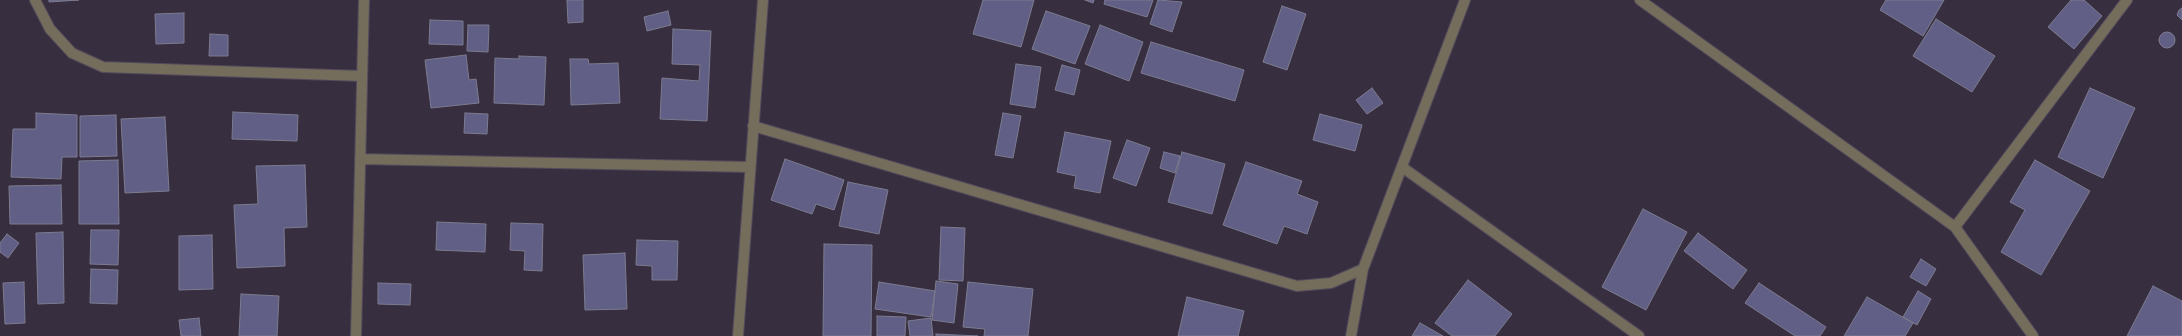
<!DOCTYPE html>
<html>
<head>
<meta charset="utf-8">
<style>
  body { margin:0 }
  canvas { display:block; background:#372e3f }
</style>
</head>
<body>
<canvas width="2182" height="336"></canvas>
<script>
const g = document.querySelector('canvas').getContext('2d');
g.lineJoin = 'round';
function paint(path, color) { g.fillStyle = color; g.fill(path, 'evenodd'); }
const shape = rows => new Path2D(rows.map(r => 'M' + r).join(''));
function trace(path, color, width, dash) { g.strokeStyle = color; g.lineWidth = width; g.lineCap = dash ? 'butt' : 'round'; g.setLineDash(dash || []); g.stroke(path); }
const building = shape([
  [49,0,79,0,49,2,49,0],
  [567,0,583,0,583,22,568,23,567,0],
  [983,0,1034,0,1021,47,973,34,983,0],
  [1085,0,1094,0,1093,3,1085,0],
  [1105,0,1153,0,1147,17,1104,4,1105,0],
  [1158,0,1182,2,1172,32,1150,24,1158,0],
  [1886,0,1944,0,1923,36,1880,10,1886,0],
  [2071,0,2084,0,2102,16,2074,49,2048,27,2071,0],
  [1282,6,1306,14,1287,70,1263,62,1282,6],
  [2182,8,2182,20,2177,15,2179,10,2182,8],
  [668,11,671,25,647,31,644,17,668,11],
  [1046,11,1090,26,1075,64,1032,49,1046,11],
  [184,13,184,43,156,44,155,14,184,13],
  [1936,19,1995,56,1972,92,1913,56,1936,19],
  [430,20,463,21,463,45,429,44,430,20],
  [468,25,489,25,488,52,467,51,468,25],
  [1100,25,1143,42,1129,81,1085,64,1100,25],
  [673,29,711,31,707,121,660,119,662,78,699,81,700,65,672,64,673,29],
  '2159 40a8 8 0 1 1 16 0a8 8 0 1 1-16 0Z',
  [210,34,228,35,228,56,209,56,210,34],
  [1151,42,1244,70,1235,101,1141,73,1151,42],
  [466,55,469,80,476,79,479,103,431,108,425,60,466,55],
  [519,56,546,57,544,105,494,103,495,58,519,59,519,56],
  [570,59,588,59,589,64,618,63,620,103,571,105,570,59],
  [1016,64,1041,67,1035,108,1010,104,1016,64],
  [1062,65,1080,70,1074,95,1055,90,1062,65],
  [1372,88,1383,103,1367,114,1356,100,1372,88],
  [2090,88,2135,108,2103,178,2058,157,2090,88],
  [233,112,298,115,297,141,232,139,233,112],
  [36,113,77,115,77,157,62,157,61,179,11,177,13,129,36,129,36,113],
  [465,113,488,114,487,134,464,133,465,113],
  [1003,113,1021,116,1013,158,995,155,1003,113],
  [1320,114,1362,125,1355,151,1313,140,1320,114],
  [116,115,117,156,80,157,80,116,116,115],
  [165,117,169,191,125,193,121,119,165,117],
  [1065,132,1111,141,1100,193,1074,188,1076,176,1057,172,1065,132],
  [1127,140,1150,148,1136,186,1113,178,1127,140],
  [1164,152,1180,156,1175,173,1160,168,1164,152],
  [1182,152,1225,164,1212,214,1168,202,1182,152],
  [785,159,844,180,834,210,816,204,812,214,771,200,785,159],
  [118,160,119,224,79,224,79,161,118,160],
  [2035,160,2090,191,2041,275,2001,252,2025,210,2010,202,2035,160],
  [1246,162,1302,181,1297,194,1318,202,1307,234,1284,226,1277,244,1223,225,1246,162],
  [305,165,307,227,284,228,285,266,237,268,234,205,258,204,256,166,305,165],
  [848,182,888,190,879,234,839,226,848,182],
  [61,185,62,224,10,224,9,186,61,185],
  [1643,209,1687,232,1646,310,1602,287,1643,209],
  [437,222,486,224,485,252,436,250,437,222],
  [511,223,543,224,542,271,524,270,525,251,510,250,511,223],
  [941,227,965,228,963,281,939,280,941,227],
  [91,230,119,230,118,265,90,264,91,230],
  [63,232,64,303,38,304,36,233,63,232],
  [1698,233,1747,270,1733,289,1684,251,1698,233],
  [7,234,19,243,8,258,0,252,0,243,7,234],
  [212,235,213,289,179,290,179,236,212,235],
  [637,240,678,241,677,280,652,280,652,266,636,265,637,240],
  [824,244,872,245,871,336,823,336,824,244],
  [625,253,627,309,585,310,583,255,625,253],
  [1921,259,1936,269,1926,286,1910,277,1921,259],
  [91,269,118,270,117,304,90,303,91,269],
  [1468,280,1512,314,1495,336,1452,336,1435,323,1468,280],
  [936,281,958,284,954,323,932,320,936,281],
  [24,282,25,323,5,324,3,283,24,282],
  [879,282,935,291,931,317,875,309,879,282],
  [968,282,1033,289,1028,336,984,336,985,329,963,327,968,282],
  [378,283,411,284,410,305,378,304,378,283],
  [1759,283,1826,327,1820,336,1795,336,1745,303,1759,283],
  [2153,286,2182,301,2182,336,2127,336,2153,286],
  [1918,291,1931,299,1917,325,1903,317,1918,291],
  [241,294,279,296,277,336,239,336,241,294],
  [1187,297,1244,311,1238,336,1178,336,1187,297],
  [1867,297,1913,323,1905,336,1844,336,1867,297],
  [877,316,906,317,905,336,877,336,877,316],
  [199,318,201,336,181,336,179,320,199,318],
  [931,318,933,336,910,336,908,321,931,318],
  [1420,323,1443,336,1412,336,1420,323],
  [936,334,978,336,936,336,936,334]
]);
paint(building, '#615f85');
trace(building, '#7c7b90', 1);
const minor = shape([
  [35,0,50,29,72,53,103,67,362,76],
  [1640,0,1955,227,2033,336],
  [753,126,1297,286,1331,283,1363,269,1465,0],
  [360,159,750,167],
  [1402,167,1639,336],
  [1955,227,2127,0],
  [356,336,364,0],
  [738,336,763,0],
  [1351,336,1363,269]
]);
trace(minor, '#534a5b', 12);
trace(minor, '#746d5c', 10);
</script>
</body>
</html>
